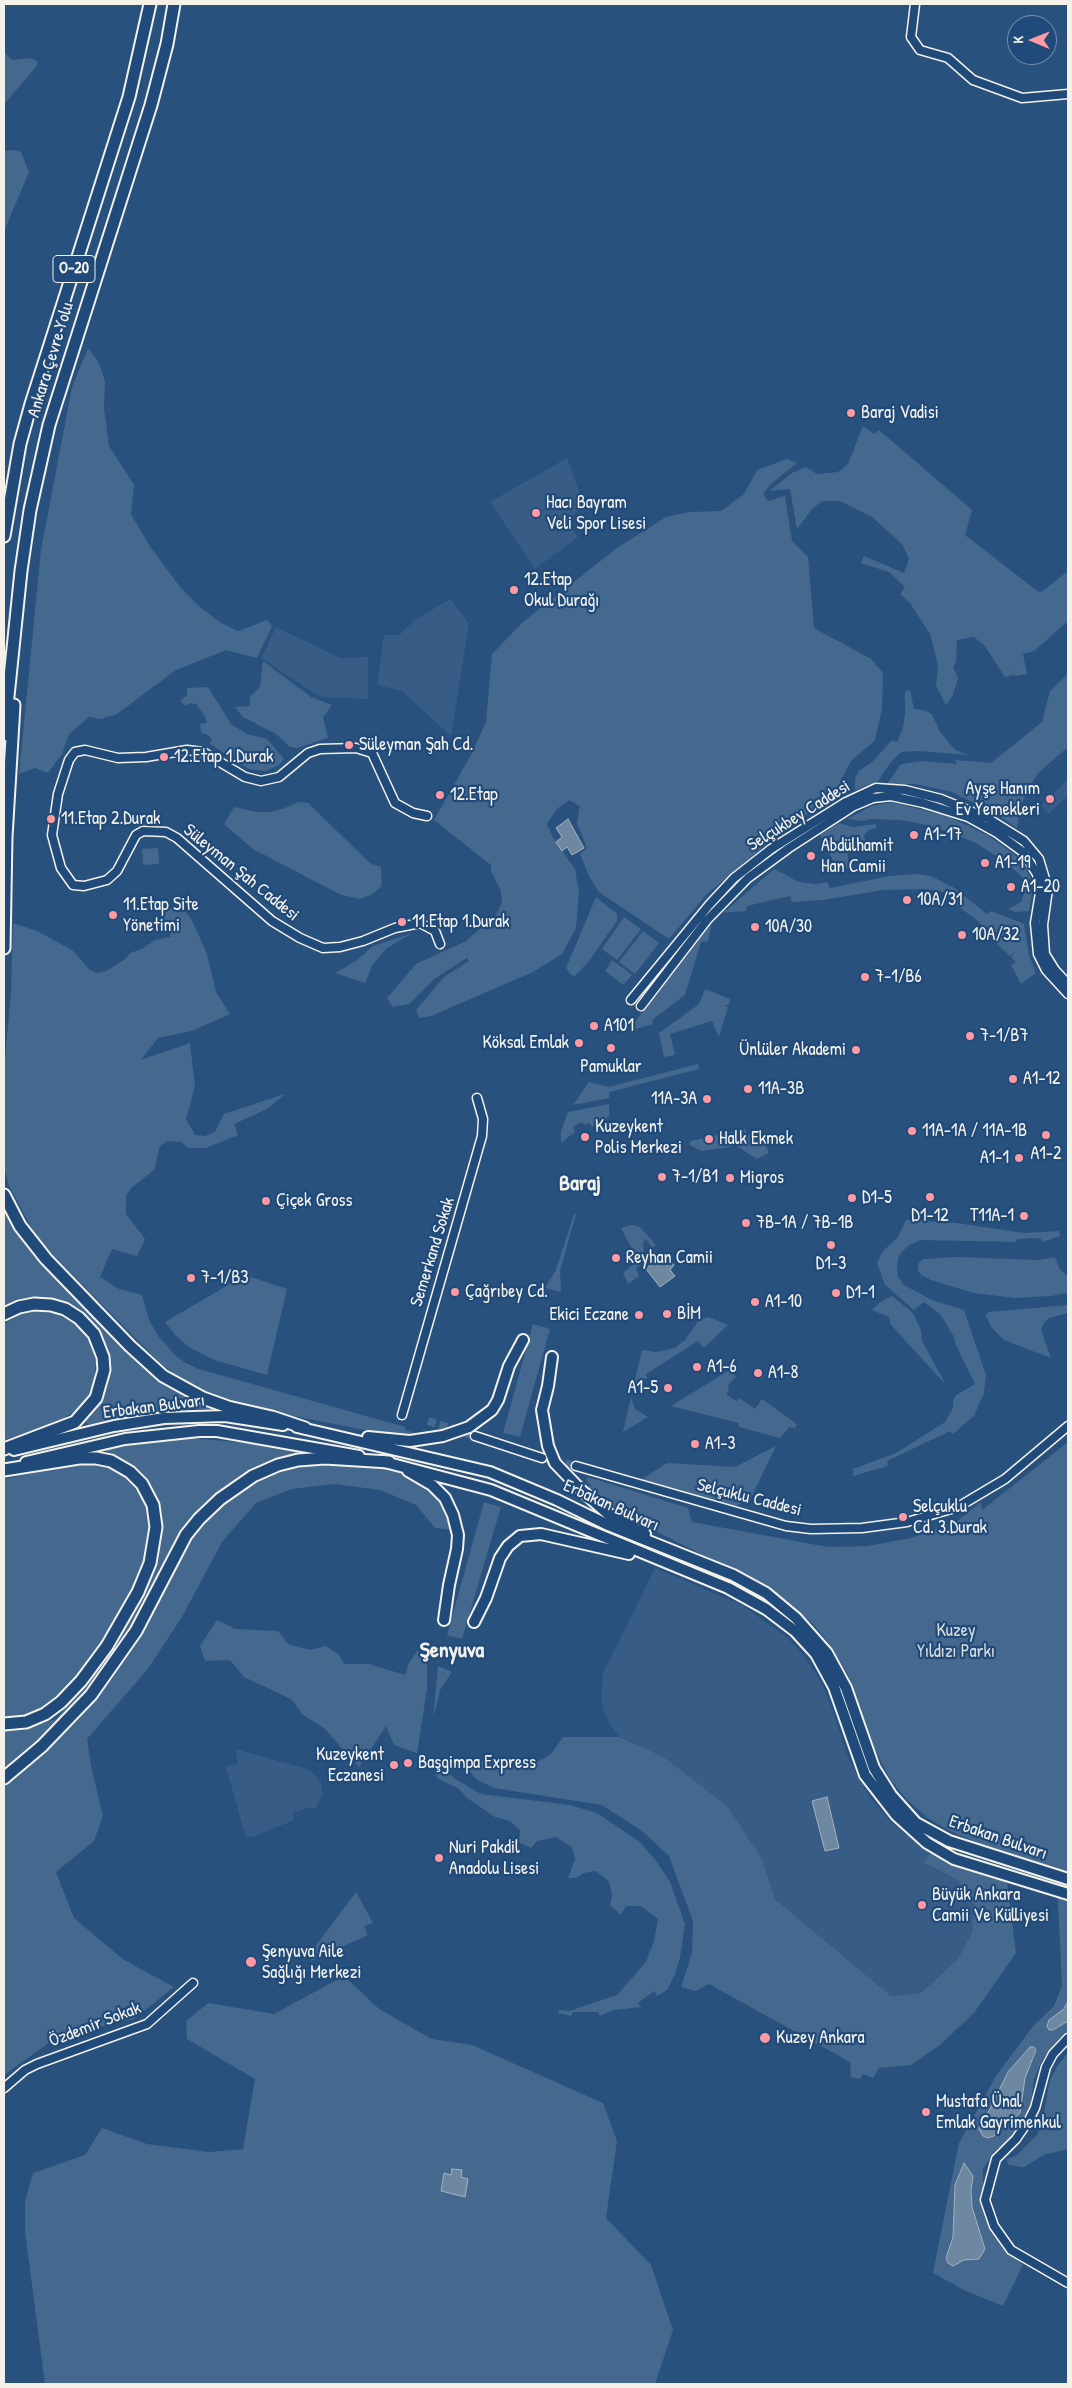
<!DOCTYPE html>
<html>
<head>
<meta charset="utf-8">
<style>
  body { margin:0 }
  #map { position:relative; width:1072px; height:2388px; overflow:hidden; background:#28517e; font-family:"Patrick Hand",sans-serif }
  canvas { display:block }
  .frame { position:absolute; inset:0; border:5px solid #f4f1e8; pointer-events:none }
  .north { position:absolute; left:1007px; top:15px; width:50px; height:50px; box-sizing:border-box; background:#1f4a7a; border:1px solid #748da6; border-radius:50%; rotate:271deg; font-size:14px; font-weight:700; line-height:20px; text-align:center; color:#f4f1e8 }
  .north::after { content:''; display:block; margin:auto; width:18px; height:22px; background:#ff9aa2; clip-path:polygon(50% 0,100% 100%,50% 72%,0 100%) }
</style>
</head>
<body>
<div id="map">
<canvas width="1072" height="2388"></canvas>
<div class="frame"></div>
<div class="north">K</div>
</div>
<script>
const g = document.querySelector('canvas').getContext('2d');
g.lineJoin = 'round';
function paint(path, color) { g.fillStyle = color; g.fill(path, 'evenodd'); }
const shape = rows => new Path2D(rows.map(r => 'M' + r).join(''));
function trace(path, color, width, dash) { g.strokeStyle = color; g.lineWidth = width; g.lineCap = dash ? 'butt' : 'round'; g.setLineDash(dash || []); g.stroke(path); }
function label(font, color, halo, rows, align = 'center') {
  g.font = font + ' "Patrick Hand",sans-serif'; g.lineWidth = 4.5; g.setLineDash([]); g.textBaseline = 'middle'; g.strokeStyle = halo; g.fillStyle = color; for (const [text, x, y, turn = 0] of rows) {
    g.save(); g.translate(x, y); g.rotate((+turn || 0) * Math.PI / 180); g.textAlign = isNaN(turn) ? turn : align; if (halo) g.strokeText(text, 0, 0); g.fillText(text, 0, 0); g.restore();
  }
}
paint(shape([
  [567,458,584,505,566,522,578,537,535,569,490,502],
  [450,599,469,623,451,736,402,691,377,685,384,635,399,635,415,620],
  [276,627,340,658,368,657,368,699,320,697,261,658],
  [1068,779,1068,795,1049,814,1041,806],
  [655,1568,742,1605,788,1638,804,1656,822,1684,832,1708,848,1758,869,1796,891,1822,930,1853,924,1864,956,1879,967,1892,974,1905,972,1932,958,1959,919,1993,891,1996,775,1899,762,1859,662,1756,619,1737,610,1725,604,1712,601,1696,603,1673],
  [235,1749,304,1768,314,1774,321,1783,323,1794,315,1809,310,1807,293,1813,294,1820,253,1837,248,1837,245,1834,226,1767,238,1763]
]), '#375d86');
paint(shape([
  [4,52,12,60,31,58,37,61,37,66,4,104],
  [15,150,21,152,29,172,5,229,4,273,4,151],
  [88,348,99,363,105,381,104,408,109,446,134,485,131,514,149,545,180,587,200,607,221,623,238,631,267,620,272,626,257,658,226,650,176,670,117,714,101,719,89,717,69,734,62,754,48,773,35,768,19,774,41,550,72,387],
  [863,426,874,434,879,430,972,510,965,535,1040,593,1068,571,1068,621,1034,651,1023,654,1027,674,1015,676,1012,666,1014,675,1005,677,984,645,974,637,957,640,956,662,953,667,958,678,953,695,946,705,936,685,938,665,930,634,910,603,900,594,905,587,889,572,861,563,864,556,904,573,909,559,902,544,872,517,840,501,822,501,812,509,797,529,790,489,769,491,792,473,806,467,817,474,838,472,848,464],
  [787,459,797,463,772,483,763,494,768,501,785,496,792,541,808,557,814,628,871,659,883,673,882,709,875,740,851,761,832,798,778,834,707,894,669,939,599,892,589,876,580,854,587,848,577,823,580,806,569,800,557,809,547,824,553,838,575,869,579,893,576,928,562,954,533,972,431,1016,419,1018,416,1010,444,977,469,961,467,958,434,979,409,1004,393,1007,387,998,416,964,466,941,496,915,502,903,501,891,491,871,491,865,434,820,472,753,486,722,492,654,523,622,617,548,666,517,689,512,721,511,744,494,757,470],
  [263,661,311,697,332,705,323,717,328,738,297,748,290,747,276,734,243,717,235,707,250,706,250,697,260,687],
  [1068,674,1068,747,1038,773,1028,789,1020,808,1017,828,998,815,952,792,915,784,887,784,901,764,923,761,957,764,955,760,991,763,1042,722,1050,691],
  [208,687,231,724,247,734,267,739,284,759,279,765,265,771,249,769,210,744,212,739,208,735,201,733,200,724,207,723,204,715,196,704,190,703,186,706,180,701,187,695,187,688],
  [910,690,914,709,924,710,932,714,940,732,955,750,968,755,919,751,901,752,891,762,878,781,855,790,855,778,859,771,873,761,892,740,897,742,903,728,905,714,905,691],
  [298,802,308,803,370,863,381,867,382,886,371,895,360,899,341,895,253,849,224,824,234,807,257,812,270,812,285,808],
  [892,802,947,816,987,835,1010,851,1020,860,1030,877,1032,893,1029,911,1016,912,1008,909,1021,902,1024,893,1025,883,1021,876,1003,860,974,842,940,829,913,822,898,820,871,819,862,821,847,819,872,806],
  [839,823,853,827,876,824,876,828,869,830,864,835,866,848,847,852,850,868,838,870,820,835],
  [158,848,159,864,143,865,142,849],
  [774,869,799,882,815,884,827,882,830,888,889,876,917,874,931,876,953,887,987,914,991,911,1024,924,1029,955,1036,973,1021,984,1011,965,1016,962,1011,957,1016,951,1010,956,996,943,1002,936,997,933,991,936,978,921,959,907,944,892,926,889,883,890,823,900,792,902,790,896,747,906,746,911,723,913],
  [596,897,617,914,617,921,589,961,575,976,571,975,566,968],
  [177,903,190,917,196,929,207,954,216,992,230,1014,192,1031,158,1038,141,1060,190,1043,195,1086,186,1119,195,1135,205,1136,215,1132,224,1114,285,1094,267,1109,234,1124,238,1135,216,1144,206,1148,188,1148,181,1142,167,1141,160,1146,154,1170,131,1188,126,1196,126,1214,145,1239,137,1256,112,1249,100,1277,119,1289,142,1295,149,1320,159,1337,177,1357,186,1363,199,1369,405,1427,405,1430,415,1433,385,1434,232,1404,202,1394,160,1363,38,1240,9,1186,4,1168,4,1071,11,992,13,923,37,931,61,944,72,950,90,970,97,973,106,971,124,960,130,953,142,949,155,940,170,937,171,929,161,916],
  [624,917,641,929,617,960,602,949],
  [712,922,708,941,701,942,685,995,652,1020,653,1024,629,1031,665,979],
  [643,931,659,943,635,974,619,962],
  [413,933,387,948,373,964,365,983,335,973,356,961,373,946],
  [612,960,632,975,623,985,605,971],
  [705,989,730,999,729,1005,725,1005,728,1007,719,1037,712,1021,670,1034,675,1055,664,1057,659,1033,699,1004],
  [698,1064,699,1069,609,1092,609,1098,573,1105,589,1082,609,1087],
  [609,1104,609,1116,604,1121,592,1127,589,1123,585,1125,581,1122,573,1127,575,1132,561,1143,561,1131,568,1112],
  [745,1129,747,1135,761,1132,769,1153,757,1159,736,1146,702,1151,690,1145,690,1141],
  [4,1206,11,1222,32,1252,133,1356,158,1379,189,1399,215,1409,186,1409,88,1425,85,1420,97,1406,108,1384,109,1351,102,1336,72,1307,47,1297,29,1298,4,1306],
  [574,1214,576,1214,560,1271,561,1292,545,1288,556,1270],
  [906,1220,956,1223,1024,1233,1059,1231,1060,1236,1043,1242,1041,1239,1038,1238,1017,1239,1016,1242,920,1240,908,1246,899,1255,897,1266,898,1277,904,1285,932,1300,964,1310,986,1375,984,1393,974,1416,953,1434,950,1431,887,1461,888,1466,853,1476,853,1469,896,1453,945,1422,953,1408,953,1400,956,1395,975,1384,955,1343,954,1337,941,1315,924,1302,914,1310,885,1285,877,1263,883,1251,898,1237],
  [632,1225,640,1227,656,1245,652,1248,646,1239,643,1242,645,1261,636,1268,639,1276,628,1284,623,1273,632,1265,633,1259,632,1249,621,1228],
  [957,1257,1039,1260,1055,1257,1060,1270,1068,1276,1068,1293,1051,1296,1014,1298,974,1293,931,1280,921,1275,918,1270,918,1264,923,1259],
  [245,1275,287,1289,267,1375,214,1360,189,1347,175,1335,165,1322],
  [892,1296,913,1313,921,1330,922,1341,946,1385,891,1325,889,1317,872,1310,879,1303],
  [1068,1305,1068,1313,1049,1318,1044,1323,1041,1330,1051,1358,1004,1340,991,1327,986,1316,988,1312],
  [27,1310,64,1315,86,1331,96,1362,93,1393,79,1409,52,1425,4,1440,4,1324],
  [709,1317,728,1325,704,1348,698,1341,646,1374,647,1378,634,1384,642,1350,656,1352,675,1348,685,1340,699,1320],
  [533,1324,550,1329,520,1437,503,1433],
  [731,1369,736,1377,728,1385,729,1390,726,1394,736,1401,739,1398,755,1409,762,1399,797,1424,795,1428,789,1427,780,1438,739,1427,739,1423,671,1406],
  [631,1397,635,1409,648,1417,623,1432],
  [192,1438,309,1449,309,1453,260,1468,238,1479,198,1511,127,1639,64,1720,4,1772,4,1730,22,1731,56,1719,103,1660,150,1578,161,1540,160,1512,152,1486,130,1467,106,1456,106,1449,151,1441],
  [1068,1442,1068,2032,1062,2036,1043,2058,1034,2079,1031,2103,1024,2122,1006,2143,994,2152,983,2169,983,2205,1003,2247,1023,2265,1003,2306,966,2291,933,2273,959,2143,996,2076,1033,2026,1054,2006,1062,1985,1058,1903,1053,1871,1022,1863,948,1830,928,1818,907,1800,890,1779,874,1748,848,1675,831,1646,812,1623,772,1590,616,1511,588,1488,591,1485,586,1481,588,1477,688,1508,692,1522,828,1547,867,1546,911,1538,956,1522,981,1502,982,1510],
  [776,1446,751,1498,736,1506,639,1481,667,1463,735,1467],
  [312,1462,374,1464,410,1477,434,1491,449,1512,453,1530,435,1528,416,1505,380,1490,334,1484,292,1489,256,1503,222,1542,182,1617,147,1670,87,1739,91,1766,103,1816,94,1841,56,1872,74,1918,124,1960,174,1987,134,2019,57,2037,4,2075,4,1786,28,1767,78,1720,114,1676,190,1540,218,1506,244,1486,286,1465],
  [84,1463,106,1464,123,1473,137,1486,145,1503,149,1519,149,1539,146,1554,136,1581,113,1626,69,1685,41,1709,21,1716,4,1716,4,1479],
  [484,1502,501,1507,462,1639,447,1635],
  [217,1620,235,1629,278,1631,288,1644,310,1650,326,1646,339,1655,344,1664,369,1664,405,1675,409,1663,417,1651,422,1654,427,1663,427,1689,417,1753,394,1745,386,1726,359,1767,324,1728,303,1715,291,1699,244,1677,230,1660,205,1661,200,1646],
  [438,1666,452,1672,440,1690,433,1719],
  [563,1737,619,1737,662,1756,727,1806,762,1859,775,1899,891,1996,920,1993,958,1959,972,1932,974,1905,967,1892,956,1879,924,1863,930,1853,957,1866,1007,1880,1016,1953,974,2013,940,2045,911,2065,879,2068,873,2078,863,2074,860,2079,851,2077,850,2062,709,1984,696,1991,681,1987,692,1953,693,1921,669,1856,642,1831,602,1805,494,1788,476,1779,465,1765,469,1757,495,1764,534,1764,551,1754],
  [439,1765,455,1779,481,1794,570,1805,597,1813,640,1842,657,1862,670,1882,685,1924,680,1958,675,1974,667,1990,657,1996,654,1991,638,2003,641,2007,614,2010,600,2016,598,2012,573,2012,571,2016,558,2013,559,2010,569,2011,617,1995,646,1962,654,1941,658,1919,641,1906,626,1906,621,1915,610,1905,612,1895,609,1882,596,1871,584,1873,576,1878,568,1878,575,1859,572,1847,556,1837,537,1841,531,1848,519,1842,520,1830,510,1821,495,1817,467,1798,458,1788,438,1779,434,1771],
  [356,1892,373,1923,364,1926,368,1935,311,1961,309,1955],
  [344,1976,379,2009,432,2039,472,2045,603,2103,617,2141,606,2218,651,2265,673,2330,655,2384,45,2384,25,2232,25,2201,33,2173,85,2155,102,2128,147,2144,209,2152,243,2149,255,2079,187,2039,186,2021,208,2003,274,2014],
  [1068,2053,1068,2149,1044,2155,1024,2167,1008,2165,1007,2159,1016,2156,1037,2135,1042,2123,1050,2080,1058,2065]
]), '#45688e');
const water = shape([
  [568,819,584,848,572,855,567,847,562,851,556,842,562,837,556,828,568,819],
  [658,1258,663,1263,668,1258,674,1265,670,1270,675,1276,660,1287,646,1269,658,1258],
  [827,1797,839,1848,825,1851,812,1801,827,1797],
  [1068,2001,1068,2021,1053,2030,1049,2030,1047,2026,1049,2020,1064,2009,1068,2001],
  [1030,2047,1034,2047,1036,2050,1025,2078,1020,2113,1010,2122,998,2124,997,2131,994,2136,988,2138,983,2136,979,2129,980,2123,989,2111,1008,2072,1030,2047],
  [964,2163,973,2176,971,2191,972,2207,985,2249,979,2259,964,2260,953,2266,948,2263,946,2258,953,2237,955,2185,964,2163],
  [452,2169,462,2170,461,2177,468,2179,465,2197,441,2191,444,2173,451,2175,452,2169]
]);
paint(water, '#6e88a2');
trace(water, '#a4b2be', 1);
trace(shape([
  [428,1421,475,1436],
  [542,1458,576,1466]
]), '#47698e', 8, [8, 4]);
const tertiary = shape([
  [915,4,911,37,920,50,948,58,973,80,1022,98,1068,94],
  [427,816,413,813,395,803,372,753,356,748,320,749,308,753,279,777,261,781,245,777,203,752,187,750,146,757,118,758,85,750,75,752,69,760,58,794,52,835,61,868,73,885,84,886,107,880,117,871,136,835,143,831,166,832,177,838,272,921,300,938,323,948,340,947,363,941,395,928,420,923,435,931,440,944],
  [631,1000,709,905,734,878,771,849,846,802,876,788,905,790,941,799,987,818,1024,841,1039,859,1048,889,1043,925,1045,954,1055,970,1068,984],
  [641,1006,707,920,748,878,789,848,854,806,873,798,891,796,923,803,968,817,997,833,1023,852,1037,874,1040,893,1035,923,1038,954,1046,970,1068,994],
  [402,1415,482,1136,483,1119,477,1098],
  [475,1436,542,1458],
  [576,1466,786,1526,811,1529,862,1528,907,1522,958,1507,1005,1479,1068,1426],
  [1068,2038,1053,2054,1046,2067,1035,2108,1029,2120,1016,2139,996,2159,985,2200,994,2226,1011,2250,1068,2283],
  [4,2088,25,2070,37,2064,147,2024,193,1983]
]);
const trunk = shape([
  [552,1357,548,1386,542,1410,548,1446,555,1463,581,1490,607,1513,645,1534],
  [297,1427,490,1472,557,1500,606,1524,733,1575,766,1593,796,1618,827,1653,846,1688,874,1768,891,1795,916,1823,949,1841,1068,1879],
  [368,1437,410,1441,443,1436,469,1427,492,1410,498,1400,509,1366,523,1340],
  [14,1450,114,1426,164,1418,225,1416,283,1425],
  [381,1461,491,1490,728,1588,766,1609,795,1631,816,1654,834,1687,865,1775,896,1815,927,1843,954,1859,1068,1894],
  [26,1462,125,1439,199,1431,217,1431,359,1456],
  [408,1471,432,1485,445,1498,453,1515,458,1535,457,1549,449,1585,444,1620],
  [474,1622,486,1598,500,1558,508,1546,520,1536,541,1534,629,1554]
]);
const motorway = shape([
  [4,536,20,444,31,404,129,97,150,4],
  [4,735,21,571,30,510,49,425,151,105,167,44,174,4],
  [4,948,6,837,14,705],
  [4,1195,20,1226,46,1259,130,1346,163,1376,203,1398,228,1407,272,1417,305,1428],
  [4,1314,19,1307,34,1304,51,1305,65,1309,79,1318,94,1334,103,1357,104,1370,96,1398,75,1422,4,1449],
  [4,1470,79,1458,96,1458,111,1461,130,1472,142,1484,153,1505,156,1527,150,1563,138,1592,107,1646,81,1681,61,1702,45,1714,26,1722,4,1724],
  [4,1778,42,1746,91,1695,136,1631,186,1535,199,1519,220,1499,253,1476,278,1465,298,1460,325,1458,389,1462]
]);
trace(tertiary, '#f4f1e8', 11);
trace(trunk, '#f4f1e8', 14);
trace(motorway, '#f4f1e8', 15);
trace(tertiary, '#1f4a7a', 8);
trace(trunk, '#1f4a7a', 10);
trace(motorway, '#1f4a7a', 11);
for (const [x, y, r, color] of [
  [851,413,5,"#ff9aa2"],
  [536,513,5,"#ff9aa2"],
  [514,590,5,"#ff9aa2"],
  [349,745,5,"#ff9aa2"],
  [164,757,5,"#ff9aa2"],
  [440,795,5,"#ff9aa2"],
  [1050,799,5,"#ff9aa2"],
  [51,819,5,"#ff9aa2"],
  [914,835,5,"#ff9aa2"],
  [811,856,5,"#ff9aa2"],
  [985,863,5,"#ff9aa2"],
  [1011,887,5,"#ff9aa2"],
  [907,900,5,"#ff9aa2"],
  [113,915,5,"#ff9aa2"],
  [402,922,5,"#ff9aa2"],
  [755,927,5,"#ff9aa2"],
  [962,935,5,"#ff9aa2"],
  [865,977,5,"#ff9aa2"],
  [594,1026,5,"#ff9aa2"],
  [970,1036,5,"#ff9aa2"],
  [579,1043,5,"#ff9aa2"],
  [611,1048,5,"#ff9aa2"],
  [856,1050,5,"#ff9aa2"],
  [1013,1079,5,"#ff9aa2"],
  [748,1089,5,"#ff9aa2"],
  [707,1099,5,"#ff9aa2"],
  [912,1131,5,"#ff9aa2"],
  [1046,1135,5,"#ff9aa2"],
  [585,1137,5,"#ff9aa2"],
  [709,1139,5,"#ff9aa2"],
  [1019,1158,5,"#ff9aa2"],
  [662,1177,5,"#ff9aa2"],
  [730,1178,5,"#ff9aa2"],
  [930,1197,5,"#ff9aa2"],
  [852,1198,5,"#ff9aa2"],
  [266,1201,5,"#ff9aa2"],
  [1024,1216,5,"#ff9aa2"],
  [746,1223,5,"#ff9aa2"],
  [831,1245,5,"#ff9aa2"],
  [616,1258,5,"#ff9aa2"],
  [191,1278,5,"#ff9aa2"],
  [455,1292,5,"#ff9aa2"],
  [836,1293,5,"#ff9aa2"],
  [755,1302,5,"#ff9aa2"],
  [667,1314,5,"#ff9aa2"],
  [639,1315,5,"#ff9aa2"],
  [697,1367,5,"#ff9aa2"],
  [758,1373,5,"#ff9aa2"],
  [668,1388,5,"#ff9aa2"],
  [695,1444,5,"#ff9aa2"],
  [903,1517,5,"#ff9aa2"],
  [408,1763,5,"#ff9aa2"],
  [394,1765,5,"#ff9aa2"],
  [439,1858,5,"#ff9aa2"],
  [922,1905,5,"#ff9aa2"],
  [251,1962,6,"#ff9aa2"],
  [765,2038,6,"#ff9aa2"],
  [926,2112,5,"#ff9aa2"]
]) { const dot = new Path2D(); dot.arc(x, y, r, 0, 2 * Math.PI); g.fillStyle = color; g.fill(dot); trace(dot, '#1f4a7a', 2); }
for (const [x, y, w] of [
  [74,269,42]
]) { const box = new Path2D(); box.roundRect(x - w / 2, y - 13.5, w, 27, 4); g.fillStyle = '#1f4a7a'; g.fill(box); trace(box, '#f4f1e8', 1); }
label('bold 16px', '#f4f1e8', null, [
  ["O-20",74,269]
]);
label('18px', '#f4f1e8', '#1f4a7a', [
  ["Ankara Çevre Yolu",51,360,-73],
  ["Selçukbey Caddesi",799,816,-32],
  ["Süleyman Şah Caddesi",241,873,39],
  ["Semerkand Sokak",433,1252,-73],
  ["Erbakan Bulvarı",154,1407,-7],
  ["Selçuklu Caddesi",749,1498,14],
  ["Erbakan Bulvarı",611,1506,24],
  ["Erbakan Bulvarı",998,1838,19],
  ["Özdemir Sokak",95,2025,-21]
]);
label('18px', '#f4f1e8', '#1f4a7a', [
  ["Baraj Vadisi",861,413],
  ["Hacı Bayram",546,503],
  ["Veli Spor Lisesi",546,524],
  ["12.Etap",524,580],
  ["Okul Durağı",524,601],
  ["Süleyman Şah Cd.",359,745],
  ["12.Etap 1.Durak",174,757],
  ["Ayşe Hanım",1040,789,"right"],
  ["Ev Yemekleri",1040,810,"right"],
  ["12.Etap",450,795],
  ["11.Etap 2.Durak",61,819],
  ["A1-17",924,835],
  ["Abdülhamit",821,846],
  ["Han Camii",821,867],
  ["A1-19",995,863],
  ["A1-20",1021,887],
  ["10A/31",917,900],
  ["11.Etap Site",123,905],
  ["Yönetimi",123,926],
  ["11.Etap 1.Durak",412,922],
  ["10A/30",765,927],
  ["10A/32",972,935],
  ["7-1/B6",875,977],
  ["A101",604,1026],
  ["7-1/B7",980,1036],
  ["Köksal Emlak",569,1043,"right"],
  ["Ünlüler Akademi",846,1050,"right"],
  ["Pamuklar",611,1067,"center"],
  ["A1-12",1023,1079],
  ["11A-3B",758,1089],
  ["11A-3A",697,1099,"right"],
  ["Kuzeykent",595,1127],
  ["Polis Merkezi",595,1148],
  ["11A-1A / 11A-1B",922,1131],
  ["Halk Ekmek",719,1139],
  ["A1-2",1046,1154,"center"],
  ["A1-1",1009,1158,"right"],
  ["7-1/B1",672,1177],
  ["Migros",740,1178],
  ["D1-5",862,1198],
  ["Çiçek Gross",276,1201],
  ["D1-12",930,1216,"center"],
  ["T11A-1",1014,1216,"right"],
  ["7B-1A / 7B-1B",756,1223],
  ["Reyhan Camii",626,1258],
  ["D1-3",831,1264,"center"],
  ["7-1/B3",201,1278],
  ["Çağrıbey Cd.",465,1292],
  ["D1-1",846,1293],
  ["A1-10",765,1302],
  ["BİM",677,1314],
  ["Ekici Eczane",629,1315,"right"],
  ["A1-6",707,1367],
  ["A1-8",768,1373],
  ["A1-5",658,1388,"right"],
  ["A1-3",705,1444],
  ["Selçuklu",913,1507],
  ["Cd. 3.Durak",913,1528],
  ["Kuzeykent",384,1755,"right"],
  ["Eczanesi",384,1776,"right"],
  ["Başgimpa Express",418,1763],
  ["Nuri Pakdil",449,1848],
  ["Anadolu Lisesi",449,1869],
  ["Büyük Ankara",932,1895],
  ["Camii Ve Külliyesi",932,1916],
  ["Şenyuva Aile",262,1952],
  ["Sağlığı Merkezi",262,1973],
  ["Kuzey Ankara",776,2038],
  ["Mustafa Ünal",936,2102],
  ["Emlak Gayrimenkul",936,2123]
], 'left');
label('18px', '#dadcda', '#1f4a7a', [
  ["Kuzey",956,1631],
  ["Yıldızı Parkı",956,1652]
]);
label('bold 22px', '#f4f1e8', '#1f4a7a', [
  ["Baraj",580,1184],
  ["Şenyuva",452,1651]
]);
</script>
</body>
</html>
